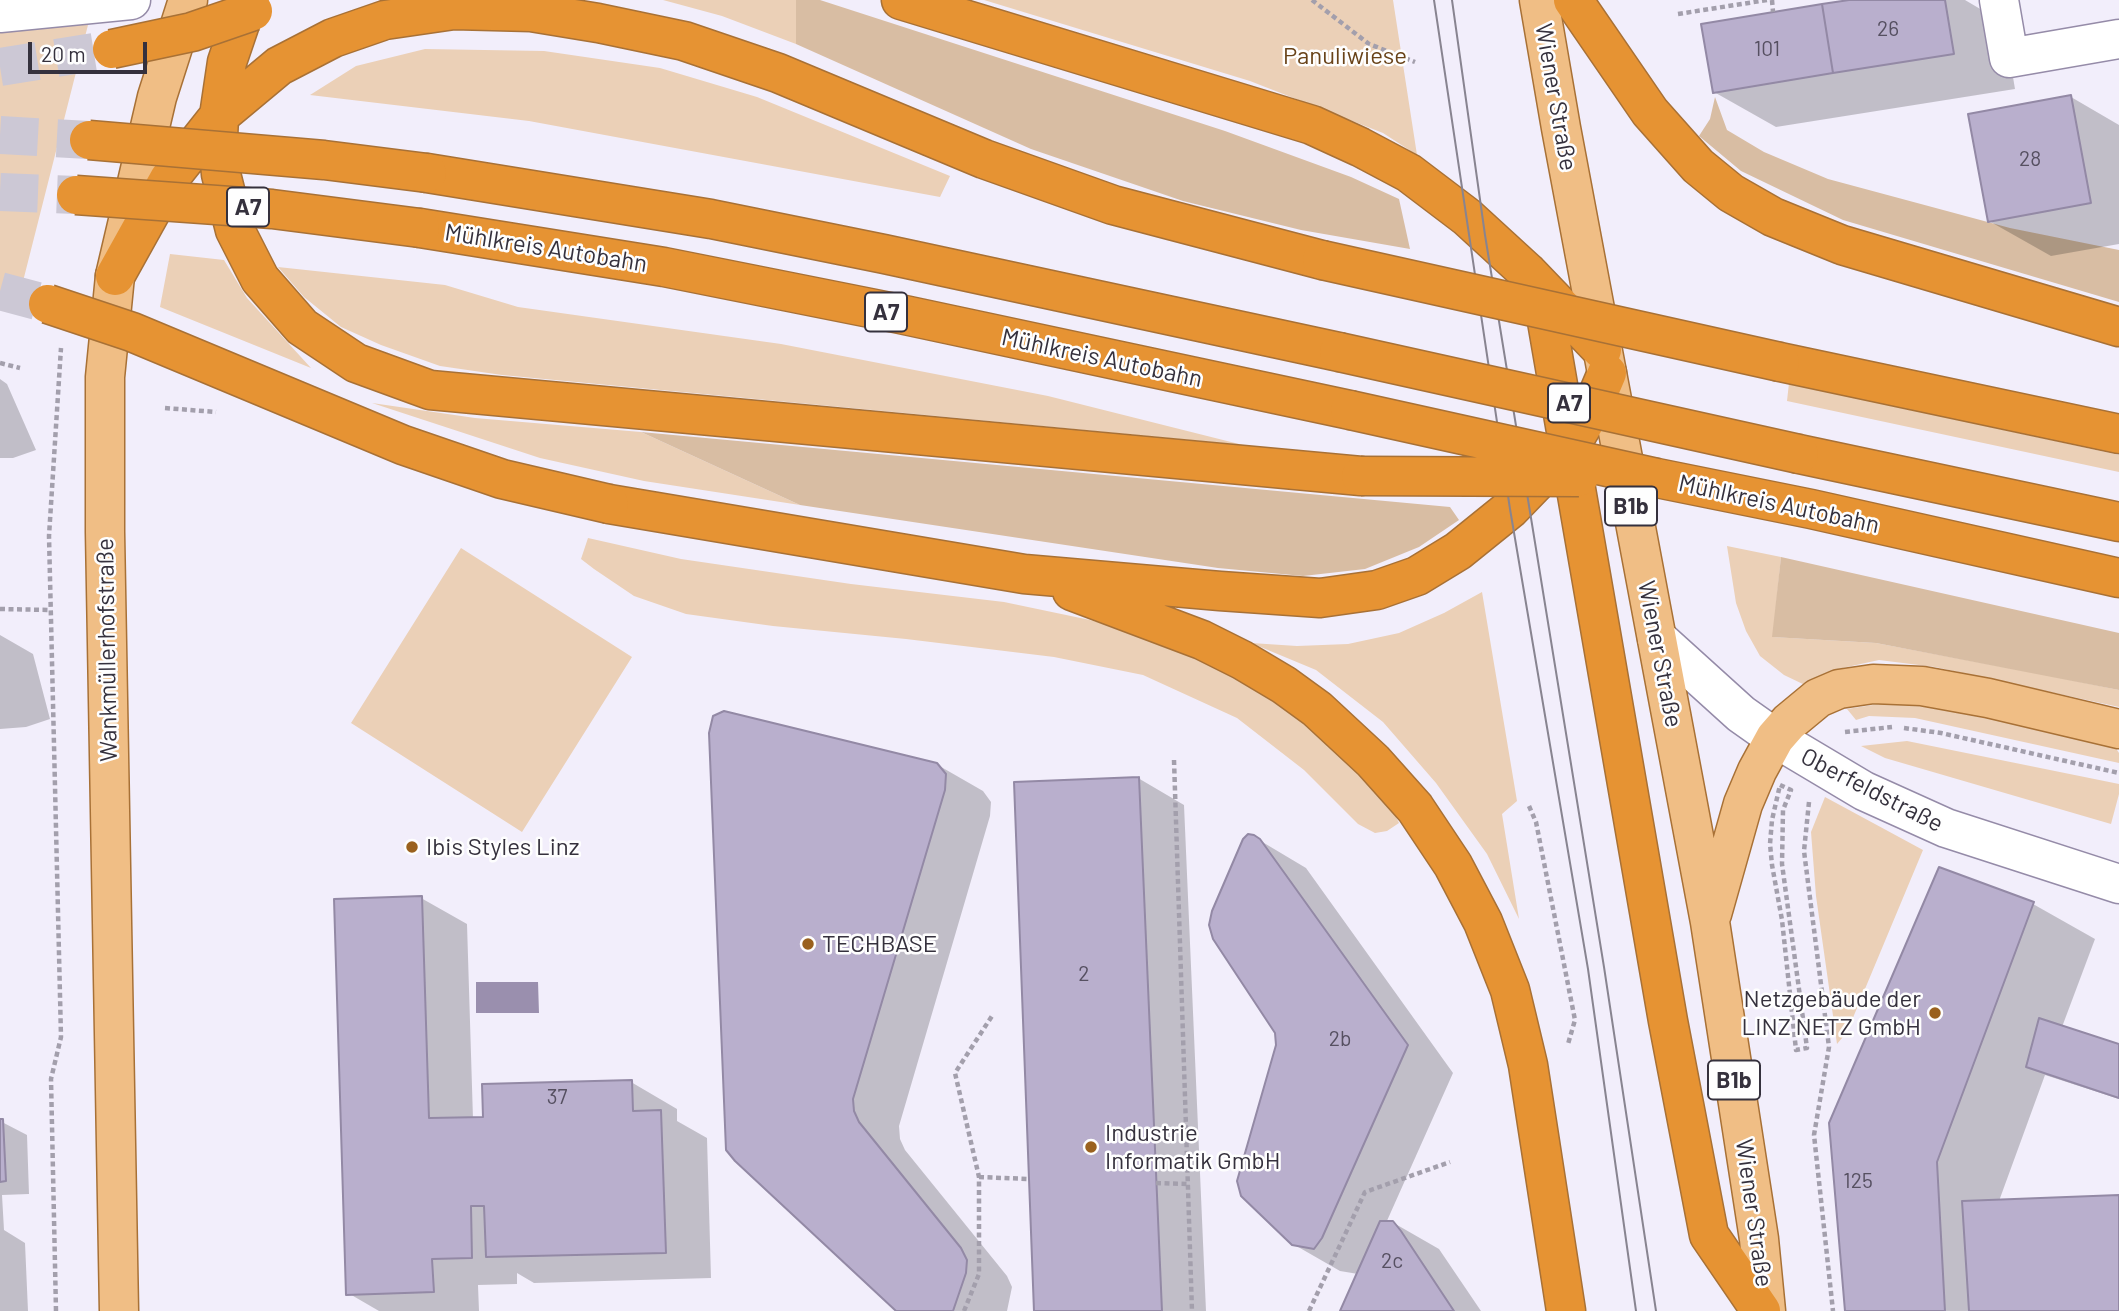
<!DOCTYPE html>
<html>
<head>
<meta charset="utf-8">
<style>
  body { margin:0 }
  #map { position:relative; width:2119px; height:1311px; overflow:hidden; background:#f2eefb; font-family:Barlow,sans-serif }
  canvas { display:block }
  .scale { position:absolute; left:28px; top:42px; width:119px; height:32px; box-sizing:border-box; border:4px solid #35313d; border-top:0; padding-left:9px; font-size:21px; line-height:24px; white-space:nowrap; color:#35313d; -webkit-text-stroke:5px #fefefe; paint-order:stroke }
</style>
</head>
<body>
<div id="map">
<canvas width="2119" height="1311"></canvas>
<div class="scale">20 m</div>
</div>
<script>
const g = document.querySelector('canvas').getContext('2d');
g.lineJoin = 'round';
function paint(path, color) { g.fillStyle = color; g.fill(path, 'evenodd'); }
const shape = rows => new Path2D(rows.map(r => 'M' + r).join(''));
function trace(path, color, width, dash) { g.strokeStyle = color; g.lineWidth = width; g.lineCap = dash ? 'butt' : 'round'; g.setLineDash(dash || []); g.stroke(path); }
function label(font, color, halo, rows, align = 'center') {
  g.font = font + ' Barlow,sans-serif'; g.lineWidth = 5; g.setLineDash([]); g.textBaseline = 'middle'; g.strokeStyle = halo; g.fillStyle = color; for (const [text, x, y, turn = 0] of rows) {
    g.save(); g.translate(x, y); g.rotate((+turn || 0) * Math.PI / 180); g.textAlign = isNaN(turn) ? turn : align; if (halo) g.strokeText(text, 0, 0); g.fillText(text, 0, 0); g.restore();
  }
}
paint(shape([
  [663,0,796,0,796,44,722,16],
  [984,0,1393,0,1417,155,1383,133,1250,81],
  [89,21,17,305,0,303,0,32],
  [425,49,544,51,660,68,757,97,950,176,940,197,529,121,310,95,356,66],
  [170,254,224,260,247,298,311,368,160,307],
  [278,267,445,285,518,307,781,344,1048,396,1243,445,502,375,440,366,381,345,341,327,304,297],
  [1789,383,2119,455,2119,472,1787,401],
  [372,403,475,418,641,432,800,505,644,481,540,458],
  [588,538,681,559,851,584,1004,602,1090,620,1182,647,1279,703,1355,766,1390,805,1399,823,1387,831,1375,833,1358,824,1304,770,1237,718,1143,675,1054,657,906,639,773,626,686,614,634,596,594,569,581,559],
  [1727,546,1781,557,1773,637,1876,643,2051,676,2119,690,2119,707,1935,667,1879,660,1838,669,1807,686,1784,675,1760,656,1746,631,1736,603],
  [461,548,632,657,522,832,351,723],
  [1482,592,1517,801,1502,814,1519,919,1487,854,1436,783,1383,722,1316,670,1251,643,1297,646,1348,644,1399,633,1444,613],
  [1899,701,1977,715,2115,747,2119,753,2119,763,1915,718,1869,716,1856,720,1847,709],
  [1907,741,2119,784,2119,794,2111,824,1885,758,1861,746],
  [1825,797,1923,850,1847,1032,1837,1044,1816,896,1811,832]
]), '#ebd0b7');
paint(shape([
  [796,0,820,0,1225,131,1351,177,1399,199,1410,249,1301,230,1183,201,1031,149,796,44],
  [1715,97,1727,130,1764,152,1828,179,2010,228,2119,250,2119,302,1843,220,1741,171,1699,136,1710,119],
  [641,432,1450,507,1459,520,1419,547,1365,569,1303,576,1218,568,800,505],
  [1781,557,2119,633,2119,690,1876,643,1772,637]
]), '#d8bda3');
paint(shape([
  [476,982,538,982,539,1013,476,1013]
]), '#9a8fae');
paint(shape([
  [1860,0,1965,0,2004,23,2015,89,1776,127,1714,92],
  [2071,97,2119,125,2119,244,2051,256,1989,221],
  [0,379,7,384,36,450,13,458,0,458],
  [0,635,33,654,50,719,26,727,0,729],
  [936,764,983,791,991,802,990,816,899,1126,900,1139,905,1150,1007,1276,1012,1287,1007,1311,900,1311,737,1160],
  [1138,778,1184,805,1206,1311,1036,1311],
  [1254,837,1306,868,1453,1073,1386,1223,1392,1222,1439,1249,1481,1311,1341,1311,1358,1274,1340,1271,1293,1244,1278,1045],
  [421,898,467,924,473,1119,485,1119,631,1082,677,1109,677,1121,707,1138,711,1278,534,1283,517,1273,517,1284,478,1285,479,1311,379,1311,348,1293],
  [2033,904,2095,939,2062,1027,2119,1046,2119,1099,2045,1075,1999,1201,2119,1197,2119,1311,1847,1311],
  [0,1121,27,1135,29,1194,2,1195,4,1230,25,1243,28,1311,0,1311]
]), '#0003');
const building = shape([
  [1849,0,1945,0,1954,54,1833,73,1822,4,1849,0],
  [1822,4,1833,73,1713,93,1701,24,1822,4],
  [2071,95,2091,203,1988,222,1968,114,2071,95],
  [724,711,937,763,946,774,945,790,853,1099,854,1111,859,1122,961,1248,967,1260,966,1273,953,1311,896,1311,735,1161,726,1150,709,733,713,716,724,711],
  [1139,777,1162,1311,1034,1311,1014,782,1139,777],
  [1248,834,1254,835,1260,839,1408,1045,1322,1238,1314,1249,1292,1245,1241,1196,1237,1181,1276,1045,1275,1033,1213,939,1209,925,1212,911,1243,839,1248,834],
  [1939,867,2034,902,1937,1162,1945,1311,1845,1311,1829,1123,1939,867],
  [422,896,429,1118,483,1117,482,1084,632,1080,633,1111,661,1110,666,1253,486,1257,484,1206,471,1206,472,1258,432,1259,434,1292,346,1295,334,899,422,896],
  [2039,1018,2119,1044,2119,1098,2026,1067,2039,1018],
  [0,1119,3,1119,6,1181,0,1182,0,1119],
  [2119,1195,2119,1311,1969,1311,1962,1201,2119,1195],
  [1380,1221,1393,1221,1401,1231,1454,1311,1340,1311,1380,1221]
]);
paint(building, '#b9afcd');
trace(building, '#9389a5', 2);
trace(shape([
  [0,67,112,49],
  [0,135,89,140],
  [0,192,76,195],
  [0,291,48,304]
]), '#ccc8d5', 38, [38, 19]);
const minor = shape([
  [1999,0,2009,58,2119,39],
  [0,13,131,0],
  [1657,638,1741,714,1775,738,1864,791,1946,828,2119,884]
]);
const major = shape([
  [1539,0,1561,128,1710,922,1759,1239,1766,1311],
  [1712,914,1743,804,1757,771,1775,738,1789,722,1818,698,1839,689,1873,684,1922,686,1988,698,2119,729],
  [119,1311,105,532,105,377,115,276,157,97,188,0]
]);
const highway = shape([
  [248,0,227,62,219,116,218,138,221,174,235,230,260,279,302,327,356,363,430,390,1361,476],
  [901,0,1312,125,1360,147,1409,173,1467,217,1527,272,1602,350],
  [1573,0,1650,112,1698,166,1731,193,1773,217,1842,245,2119,327],
  [427,173,711,219,884,254,1339,352],
  [420,228,664,267,900,314,1350,410],
  [1527,272,1538,289,1544,304,1668,1021,1709,1235,1761,1311],
  [115,276,169,179,219,116,279,66,333,38,385,20,454,10,531,12,598,23,684,41,778,73,984,159,1113,205,1322,260],
  [1780,362,2119,434],
  [1799,454,2119,522],
  [1657,478,1811,509,2119,578],
  [609,504,1024,574,1220,591,1320,598,1377,590,1417,576,1458,551,1510,509,1569,448,1591,411,1607,373],
  [1072,591,1202,640,1242,660,1284,685,1317,709,1373,761,1415,808,1453,865,1483,922,1510,990,1528,1065,1566,1311]
]);
trace(minor, '#958ba8', 41);
trace(major, '#a87136', 41);
trace(highway, '#a87136', 41);
trace(shape([
  [1312,0,1369,44,1415,62],
  [1772,0,1773,12],
  [1678,14,1767,0],
  [0,363,20,368],
  [165,408,216,412],
  [0,609,49,610],
  [1904,728,1941,733,2119,773],
  [1845,732,1892,727],
  [1174,760,1192,1311],
  [1780,785,1791,790,1783,810,1782,864,1807,1048,1796,1050,1782,920,1772,865,1770,844,1772,820,1780,785],
  [1809,802,1804,851,1829,1047,1814,1135,1833,1311],
  [1529,806,1536,822,1575,1020,1568,1044],
  [979,1177,1029,1179],
  [1156,1183,1188,1184],
  [56,1311,51,1079,61,1037,49,536,61,348],
  [964,1311,979,1274,979,1177,955,1073,992,1016],
  [1309,1311,1365,1192,1450,1162]
]), '#a39fac', 4.5, [5, 3.5]);
trace(minor, '#fff', 38);
trace(major, '#f0be85', 38);
trace(highway, '#e69333', 38);
trace(shape([
  [1434,0,1510,509,1588,969,1636,1311],
  [1452,0,1485,235,1604,967,1656,1311]
]), '#888490', 2);
const highwayBridge = shape([
  [112,49,192,32,253,11],
  [89,140,324,160,427,173],
  [76,195,272,209,420,228],
  [1322,260,1780,362],
  [48,304,132,332,403,445,502,479,609,504],
  [1339,352,1799,454],
  [1350,410,1657,478],
  [1361,476,1579,477]
]);
trace(highwayBridge, '#a87136', 41, []);
trace(highwayBridge, '#e69333', 38);
for (const [x, y, r, color] of [
  [412,847,7,"#9a611e"],
  [808,944,7,"#9a611e"],
  [1935,1013,7,"#9a611e"],
  [1091,1147,7,"#9a611e"]
]) { const dot = new Path2D(); dot.arc(x, y, r, 0, 2 * Math.PI); g.fillStyle = color; g.fill(dot); trace(dot, '#fefefe', 2.5); }
label('21px', '#565061', null, [
  ["26",1888,29],
  ["101",1767,49],
  ["28",2030,159],
  ["2",1084,974],
  ["2b",1340,1039],
  ["37",557,1097],
  ["125",1858,1181],
  ["2c",1392,1261]
]);
for (const [x, y, w] of [
  [248,207,42],
  [886,312,42],
  [1569,403,42],
  [1631,506,52],
  [1734,1080,52]
]) { const box = new Path2D(); box.roundRect(x - w / 2, y - 19.5, w, 39, 5); g.fillStyle = '#fefefe'; g.fill(box); trace(box, '#35313d', 2); }
label('bold 23px', '#35313d', null, [
  ["A7",248,207],
  ["A7",886,312],
  ["A7",1569,403],
  ["B1b",1631,506],
  ["B1b",1734,1080]
]);
label('24px', '#694319', '#fefefe', [
  ["Panuliwiese",1345,56]
]);
label('24px', '#35313d', '#fefefe', [
  ["Wiener Straße",1556,97,80],
  ["Mühlkreis Autobahn",546,248,9],
  ["Mühlkreis Autobahn",1102,358,12],
  ["Mühlkreis Autobahn",1779,504,12],
  ["Wankmüllerhofstraße",107,650,-91],
  ["Wiener Straße",1660,654,79],
  ["Oberfeldstraße",1872,790,27],
  ["Wiener Straße",1754,1213,82]
]);
label('24px', '#35313d', '#fefefe', [
  ["Ibis Styles Linz",426,847],
  ["TECHBASE",822,944],
  ["Netzgebäude der",1921,999,"right"],
  ["LINZ NETZ GmbH",1921,1027,"right"],
  ["Industrie",1105,1133],
  ["Informatik GmbH",1105,1161]
], 'left');
</script>
</body>
</html>
